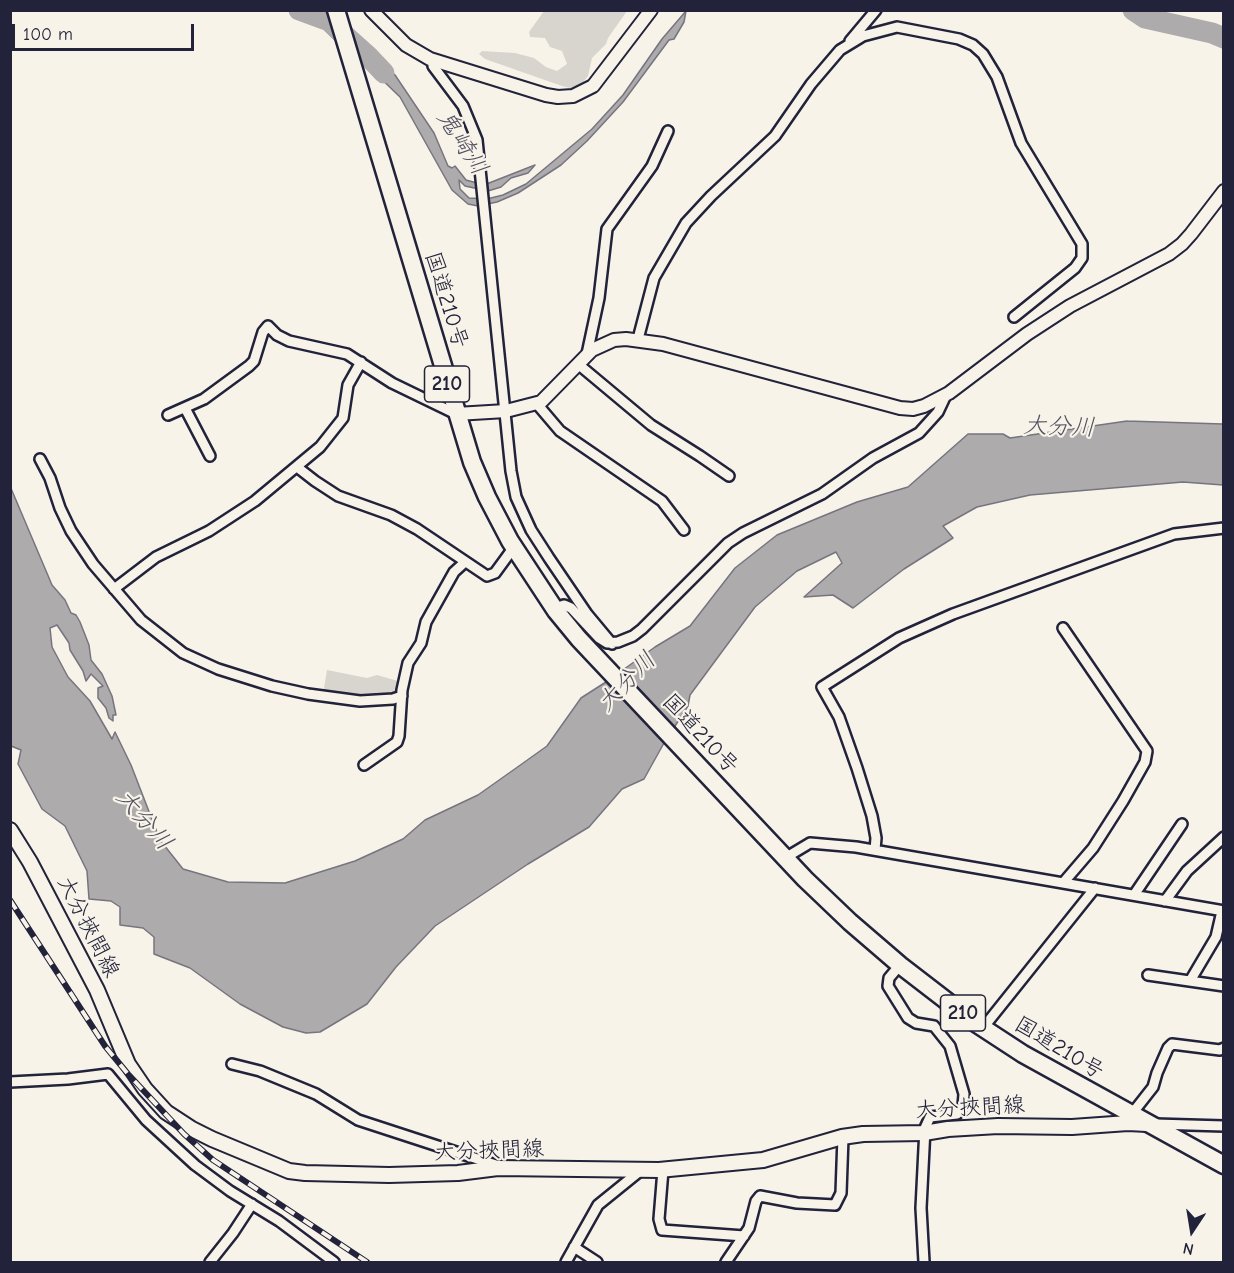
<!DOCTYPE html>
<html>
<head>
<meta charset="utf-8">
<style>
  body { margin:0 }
  #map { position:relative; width:1234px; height:1273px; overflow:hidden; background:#f7f3e8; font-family:"Comic Neue",sans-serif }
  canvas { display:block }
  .frame { position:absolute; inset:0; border:12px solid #22223b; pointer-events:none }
  .north { position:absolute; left:1162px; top:1201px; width:60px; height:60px; -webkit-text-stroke:4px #f7f3e8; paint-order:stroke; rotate:192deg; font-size:16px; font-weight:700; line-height:24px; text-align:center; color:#22223b }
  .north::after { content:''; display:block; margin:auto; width:21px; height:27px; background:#22223b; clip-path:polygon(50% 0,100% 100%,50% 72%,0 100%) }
  .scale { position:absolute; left:12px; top:24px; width:182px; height:27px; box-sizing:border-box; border:3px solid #22223b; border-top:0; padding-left:8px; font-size:18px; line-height:21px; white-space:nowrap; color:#22223b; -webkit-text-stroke:4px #f7f3e8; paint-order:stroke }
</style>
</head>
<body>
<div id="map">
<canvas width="1234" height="1273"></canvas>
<div class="frame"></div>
<div class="north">N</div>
<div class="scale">100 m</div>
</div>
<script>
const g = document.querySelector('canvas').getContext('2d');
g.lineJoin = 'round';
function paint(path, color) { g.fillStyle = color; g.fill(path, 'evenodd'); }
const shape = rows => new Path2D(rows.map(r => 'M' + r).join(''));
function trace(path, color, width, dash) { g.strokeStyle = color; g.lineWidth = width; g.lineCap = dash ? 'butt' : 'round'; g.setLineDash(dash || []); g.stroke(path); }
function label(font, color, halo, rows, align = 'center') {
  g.font = font + ' "Comic Neue","Klee One",sans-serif'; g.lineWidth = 4.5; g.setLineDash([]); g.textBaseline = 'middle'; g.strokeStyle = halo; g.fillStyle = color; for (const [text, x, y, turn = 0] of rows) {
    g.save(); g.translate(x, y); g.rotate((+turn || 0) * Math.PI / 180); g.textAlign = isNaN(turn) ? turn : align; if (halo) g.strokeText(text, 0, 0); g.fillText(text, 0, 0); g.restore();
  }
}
paint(shape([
  [544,11,627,11,608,38,606,44,592,58,588,76,580,86,570,88,562,86,485,59,479,54,482,51,515,53,534,58,546,67,557,71,567,64,562,51,550,47,545,38,530,37,529,32],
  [327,670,367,678,377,675,398,681,396,693,393,696,366,698,323,694]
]), '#d8d5cf');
const water = shape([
  [290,11,323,11,329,13,336,41,322,27,297,16,290,11],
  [686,11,684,22,674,39,669,40,623,102,587,141,561,165,518,193,497,202,478,206,468,204,452,190,400,97,367,65,360,39,373,48,386,67,395,75,434,133,448,166,452,168,455,166,466,180,484,185,535,165,528,173,511,178,501,187,488,191,465,186,459,180,460,189,469,198,487,199,503,195,526,184,592,129,623,95,662,39,686,11],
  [1127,421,1223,424,1223,485,1183,482,1030,495,977,507,943,526,953,538,904,569,853,608,833,595,804,597,842,563,836,552,797,571,755,607,690,695,688,706,664,743,644,779,622,789,589,827,528,864,435,926,396,967,367,1004,320,1032,306,1033,283,1027,240,1004,190,968,154,954,154,937,143,928,120,925,120,907,111,901,89,899,87,871,65,826,42,809,18,764,21,750,11,746,10,486,52,585,65,600,71,613,76,615,80,622,89,645,91,660,102,674,112,696,116,715,113,715,113,721,109,718,106,708,98,698,98,688,103,686,91,674,86,681,83,671,70,650,69,643,57,625,50,628,52,647,68,677,90,701,112,739,115,732,131,765,160,840,183,869,228,882,285,883,355,861,403,839,425,820,478,795,519,766,547,746,581,698,606,682,655,647,690,626,735,568,777,535,857,502,908,487,968,434,1003,434,1010,438,1127,421]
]);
paint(water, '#aeabad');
trace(water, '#76747f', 1.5);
trace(shape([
  [299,10,329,21,368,56,384,73],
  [1133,10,1145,18,1212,33,1224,38]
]), '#aeabad', 21);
const minor = shape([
  [850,41,876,10],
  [433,60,433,66,463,106,477,140,511,471,516,497,531,530,549,558,587,614,612,644],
  [638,339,654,278,686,223,711,196,775,136,811,84,840,50,863,36,897,27,959,39,973,45,983,54,997,77,1021,143,1082,244,1082,258,1075,268,1014,317],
  [587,354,599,298,607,229,652,166,668,131],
  [578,364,651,425,700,456,729,476],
  [537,404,560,431,662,501,684,530],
  [185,408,210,456],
  [168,415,204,399,249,366,254,361,263,332,268,326,277,335,289,341,347,354,392,383,456,414],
  [40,459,50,478,60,508,71,531,93,564,141,620,183,653,218,669,272,686,308,694,360,701,393,699,402,696],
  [297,467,315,481,338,496,391,515,417,529,487,576,495,573,514,547],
  [114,589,156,557,209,531,255,501,320,447,343,418,348,385,361,362],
  [555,608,564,605,571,608,599,638,607,643,618,642,633,636,642,629,728,543,743,533,822,494,873,458,919,433,938,412,946,395],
  [1063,628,1147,751,1145,762,1123,801,1093,848,1063,883],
  [364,765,397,742,399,736,402,690,408,663,421,643,426,622,454,572,465,562],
  [875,850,876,838,872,816,857,768,839,717,822,687,899,638,953,614,1174,534,1224,528],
  [785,858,810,843,856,847,1224,911],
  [1134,895,1182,824],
  [1165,901,1187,871,1224,837],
  [900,965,889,978,888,986,908,1018,916,1023,934,1026,950,1046,964,1094,963,1106,957,1114,930,1117,925,1128,921,1208,924,1262],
  [1148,975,1224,986],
  [1190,981,1216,937,1222,911],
  [983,1028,1095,888],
  [232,1064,260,1071,316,1094,358,1120,499,1166],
  [10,1082,68,1079,108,1074,146,1120,195,1165,230,1191,279,1221,334,1262],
  [1131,1115,1153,1087,1157,1073,1168,1048,1172,1044,1220,1050,1224,1048],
  [1155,1124,1224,1126],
  [663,1170,659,1219,662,1230,744,1236],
  [574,1247,597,1262],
  [210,1262,233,1233,252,1204],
  [566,1262,598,1205,640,1171],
  [726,1262,749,1228,756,1201,760,1196,797,1203,835,1205,841,1193,843,1137]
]);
const tertiary = shape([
  [371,10,406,45,430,59,546,95,558,97,573,96,593,86,651,10],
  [456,414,506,411,541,402,592,350,614,340,626,339,663,344,900,408,913,409,924,406,949,393,1027,334,1070,306,1169,254,1182,244,1191,234,1224,191]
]);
const secondary = shape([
  [10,830,30,862,97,990,128,1064,145,1089,166,1112,192,1129,212,1139,289,1171,305,1173,389,1175,458,1173,498,1168,659,1170,763,1160,842,1137,863,1134,924,1133,948,1129,998,1126,1072,1127,1128,1123,1147,1124]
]);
const trunk = shape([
  [336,10,472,462,487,497,510,541,556,611,579,639,805,879,850,922,900,965,974,1022,1023,1054,1224,1165]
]);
trace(minor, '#22223b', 14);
trace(tertiary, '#22223b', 16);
trace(secondary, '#22223b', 18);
trace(trunk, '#22223b', 21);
trace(minor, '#f7f3e8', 9);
trace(tertiary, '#f7f3e8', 12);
trace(secondary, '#f7f3e8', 14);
trace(trunk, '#f7f3e8', 16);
const rail = shape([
  [10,900,105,1046,128,1074,184,1134,213,1160,367,1262]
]);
trace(rail, '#22223b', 6);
trace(rail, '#f7f3e8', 4, [11]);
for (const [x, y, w] of [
  [447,384,45],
  [963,1013,45]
]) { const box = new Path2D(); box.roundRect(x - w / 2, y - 18, w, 36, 4.5); g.fillStyle = '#f7f3e8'; g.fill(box); trace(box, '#22223b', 1.5); }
label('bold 21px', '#22223b', null, [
  ["210",447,384],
  ["210",963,1013]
]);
label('22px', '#22223b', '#f7f3e8', [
  ["国道210号",446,300,73],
  ["国道210号",700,734,47],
  ["大分挾間線",88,927,63],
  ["国道210号",1059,1048,31],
  ["大分挾間線",970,1108,-3],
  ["大分挾間線",489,1151,-2]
]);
label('italic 24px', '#535263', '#f7f3e8', [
  ["鬼崎川",462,143,57],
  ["大分川",1059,427,2],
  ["大分川",627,682,-46],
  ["大分川",144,820,49]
]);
</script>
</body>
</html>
